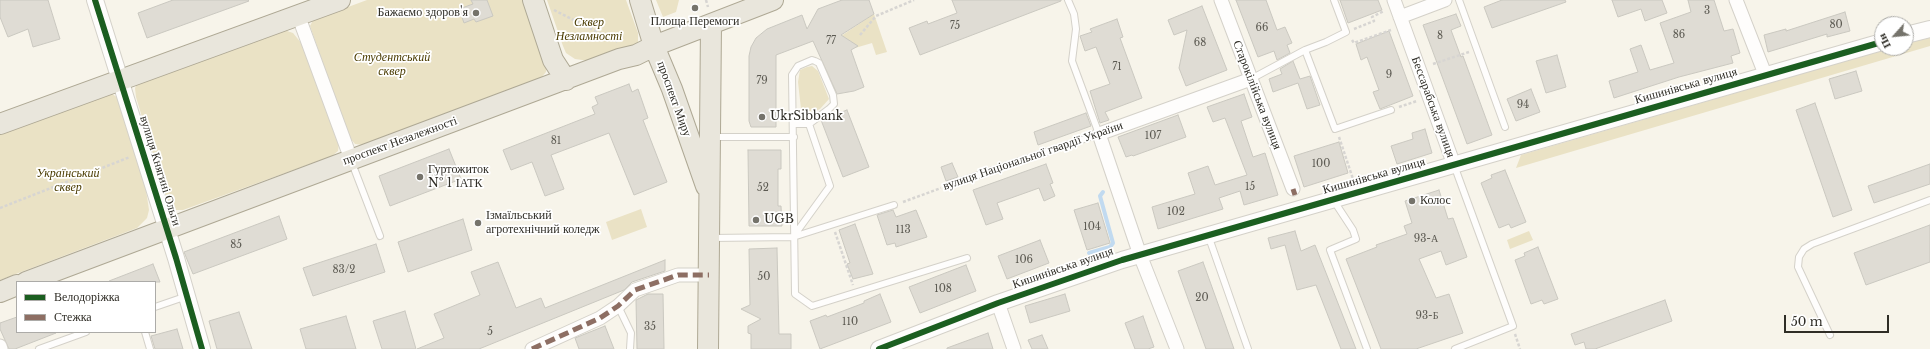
<!DOCTYPE html>
<html>
<head>
<meta charset="utf-8">
<style>
  body { margin:0 }
  #map { position:relative; width:1930px; height:349px; overflow:hidden; background:#f7f4ea; font-family:"Libre Baskerville",serif }
  canvas { display:block }
  .legend { position:absolute; left:16px; top:281px; width:140px; height:52px; box-sizing:border-box; background:#fff; border:1px solid #acaba8; margin:0; padding:5px 7px; list-style:none; font-size:12px; color:#2f2d26 }
  .legend li { display:flex; align-items:center; gap:8px; height:20px }
  .legend b { width:20px; border:1px solid #acaba8 }
  .north { position:absolute; left:1874px; top:16px; width:40px; height:40px; box-sizing:border-box; background:#fff; border:1px solid #acaba8; border-radius:50%; rotate:243deg; font-size:11px; font-weight:700; line-height:16px; text-align:center; color:#2f2d26 }
  .north::after { content:''; display:block; margin:auto; width:14px; height:18px; background:#75736b; clip-path:polygon(50% 0,100% 100%,50% 72%,0 100%) }
  .scale { position:absolute; left:1784px; top:315px; width:105px; height:18px; box-sizing:border-box; border:2px solid #2f2d26; border-top:0; padding-left:5px; font-size:12px; line-height:14px; white-space:nowrap; color:#2f2d26; -webkit-text-stroke:3px #fff; paint-order:stroke }
</style>
</head>
<body>
<div id="map">
<canvas width="1930" height="349"></canvas>
<ul class="legend">
<li><b style="height:5px;background:#1b5e20"></b>Велодоріжка</li>
<li><b style="height:5px;background:#8d6e63"></b>Стежка</li>
</ul>
<div class="north">Пн</div>
<div class="scale">50 m</div>
</div>
<script>
const g = document.querySelector('canvas').getContext('2d');
g.lineJoin = 'round';
function paint(path, color) { g.fillStyle = color; g.fill(path, 'evenodd'); }
const shape = rows => new Path2D(rows.map(r => 'M' + r).join(''));
function trace(path, color, width, dash) { g.strokeStyle = color; g.lineWidth = width; g.lineCap = dash ? 'butt' : 'round'; g.setLineDash(dash || []); g.stroke(path); }
function label(font, color, halo, rows, align = 'center') {
  g.font = font + ' "Libre Baskerville",serif'; g.lineWidth = 3.5; g.setLineDash([]); g.textBaseline = 'middle'; g.strokeStyle = halo; g.fillStyle = color; for (const [text, x, y, turn = 0] of rows) {
    g.save(); g.translate(x, y); g.rotate((+turn || 0) * Math.PI / 180); g.textAlign = isNaN(turn) ? turn : align; if (halo) g.strokeText(text, 0, 0); g.fillText(text, 0, 0); g.restore();
  }
}
paint(shape([
  [367,0,524,0,546,68,546,72,540,79,363,145,355,144,349,137,310,26,313,20],
  [547,0,626,0,638,33,638,42,636,44,590,61,575,59,566,53,563,46],
  [656,0,679,0,676,12,663,17],
  [874,14,887,52,876,55,872,43,855,48,852,43,841,36],
  [281,31,287,31,293,33,302,44,339,144,338,151,332,156,183,210,175,210,167,200,136,97,135,88,137,84],
  [1930,37,1930,46,1516,168,1521,155,1891,48,1906,48,1906,44],
  [812,66,818,71,829,99,820,109,813,112,801,109,798,82,800,70,807,67],
  [111,93,118,98,146,190,149,210,147,218,137,228,0,280,0,134],
  [641,209,647,227,612,240,606,222],
  [1529,231,1533,240,1510,249,1507,240]
]), '#eae2c5');
trace(shape([
  [1089,253,1110,247,1113,243,1100,196,1103,192]
]), '#c1daf0', 4);
const building = shape([
  [0,0,48,0,60,39,33,47,28,29,8,37,0,17,0,0],
  [173,0,248,0,249,1,147,38,138,13,173,0],
  [471,0,487,0,493,16,476,22,474,19,464,23,459,9,473,4,471,0],
  [842,0,869,0,874,14,841,35,858,46,851,50,864,87,854,91,837,94,813,41,776,55,776,127,751,127,749,121,749,56,751,47,756,38,767,29,802,15,807,29,818,9,842,0],
  [952,0,1061,0,1061,1,920,55,909,28,927,21,928,24,957,13,952,0],
  [1236,0,1266,0,1277,30,1285,27,1292,43,1287,45,1290,53,1277,60,1274,51,1258,57,1236,0],
  [1340,0,1378,0,1382,10,1348,23,1340,0],
  [1502,0,1565,0,1566,2,1492,28,1484,7,1502,0],
  [1612,0,1662,0,1667,13,1645,21,1641,9,1618,17,1612,0],
  [1688,0,1714,0,1724,31,1733,29,1740,53,1731,56,1733,63,1679,77,1614,98,1609,81,1638,72,1630,49,1641,45,1650,70,1674,63,1660,23,1691,12,1688,0],
  [1202,6,1227,70,1186,86,1179,68,1187,30,1174,35,1168,20,1202,6],
  [1845,12,1850,31,1827,37,1827,34,1768,52,1764,35,1786,29,1786,31,1845,12],
  [1456,14,1461,26,1451,30,1461,57,1463,56,1492,135,1467,144,1423,25,1456,14],
  [1117,19,1123,37,1120,38,1142,98,1105,112,1109,120,1100,123,1090,91,1110,84,1096,47,1085,51,1080,36,1092,32,1090,29,1117,19],
  [1389,31,1413,96,1380,109,1373,92,1379,90,1367,57,1361,60,1356,44,1389,31],
  [1557,55,1566,87,1546,93,1536,61,1557,55],
  [1293,61,1300,79,1310,76,1320,105,1307,109,1298,83,1273,92,1269,79,1282,74,1280,69,1293,61],
  [1856,71,1862,91,1835,99,1829,79,1856,71],
  [629,84,632,92,638,89,648,118,643,120,667,182,634,195,609,133,551,155,564,189,545,196,532,162,511,170,503,150,595,114,592,107,598,104,595,97,629,84],
  [1531,89,1540,112,1516,121,1507,99,1531,89],
  [1244,94,1252,117,1241,121,1253,157,1265,153,1278,195,1244,205,1240,191,1219,198,1223,209,1158,229,1152,207,1195,194,1188,173,1208,166,1215,185,1247,175,1225,118,1213,122,1207,107,1244,94],
  [1815,103,1852,210,1833,217,1796,110,1815,103],
  [847,110,869,167,843,177,821,120,847,110],
  [1086,113,1091,126,1038,145,1034,132,1086,113],
  [1178,115,1186,137,1133,156,1132,155,1126,157,1118,137,1178,115],
  [1425,129,1432,153,1397,164,1391,146,1413,139,1412,133,1425,129],
  [1339,142,1348,173,1304,187,1294,156,1339,142],
  [449,149,461,179,390,206,379,176,449,149],
  [748,150,781,150,781,169,778,169,778,206,781,206,782,226,749,226,748,150],
  [952,163,958,177,946,181,941,167,952,163],
  [1046,164,1053,183,1050,184,1055,196,1044,201,1039,188,997,203,1003,219,986,225,973,190,1046,164],
  [1930,164,1930,184,1874,203,1868,186,1930,164],
  [1505,170,1526,222,1511,228,1509,224,1499,228,1481,183,1492,178,1491,175,1505,170],
  [1439,190,1448,219,1453,218,1467,257,1446,265,1441,251,1419,259,1436,298,1449,294,1463,333,1416,349,1381,349,1346,259,1377,247,1376,245,1407,234,1404,226,1412,223,1405,201,1439,190],
  [1098,203,1110,243,1087,250,1074,210,1098,203],
  [893,210,896,217,916,210,927,237,896,247,895,243,887,245,877,215,893,210],
  [279,216,287,239,193,274,184,252,279,216],
  [463,219,472,250,408,272,398,242,463,219],
  [855,224,873,274,853,279,847,264,850,263,839,230,855,224],
  [1930,225,1930,262,1866,285,1854,253,1930,225],
  [1295,231,1301,251,1315,245,1356,349,1341,349,1316,285,1297,290,1285,245,1271,249,1268,238,1295,231],
  [1040,240,1049,263,1007,279,998,256,1040,240],
  [376,244,385,272,313,296,303,268,376,244],
  [1538,247,1558,299,1544,304,1542,300,1531,304,1515,260,1525,256,1524,253,1538,247],
  [777,248,779,334,791,334,791,349,751,349,751,334,748,333,748,326,761,319,741,309,750,305,749,249,777,248],
  [665,260,665,271,632,282,624,290,479,349,417,349,444,338,434,314,480,295,471,272,498,262,516,308,541,298,545,308,665,260],
  [1203,262,1222,315,1234,349,1206,349,1178,271,1203,262],
  [153,264,160,282,109,282,109,281,153,264],
  [966,265,976,291,920,313,909,287,966,265],
  [648,294,663,294,664,349,637,349,636,300,648,294],
  [880,294,891,322,820,349,810,321,826,315,827,317,864,303,864,301,880,294],
  [1065,294,1070,311,1030,323,1025,306,1065,294],
  [1665,300,1672,321,1595,349,1586,349,1584,342,1575,345,1571,334,1665,300],
  [405,311,416,349,382,349,373,321,405,311],
  [239,312,252,349,217,349,209,321,239,312],
  [346,316,356,349,306,349,300,329,346,316],
  [1143,316,1154,347,1148,349,1135,349,1125,323,1143,316],
  [17,317,17,332,56,333,15,349,9,349,0,329,0,323,17,317],
  [605,326,614,349,579,349,575,338,605,326],
  [177,329,183,349,155,349,151,336,177,329],
  [988,333,993,349,947,349,947,348,988,333],
  [1042,335,1048,349,1032,349,1028,340,1042,335]
]);
paint(building, '#dfdcd4');
trace(building, '#cac8c0', 1);
const service = shape([
  [1459,0,1505,127],
  [1305,50,1335,129,1391,110],
  [1251,79,1305,50,1326,42,1346,32,1334,0],
  [793,124,809,124,829,109,834,104,833,95,819,63,815,61,812,60,798,66,792,75,795,294,812,306,967,258],
  [713,137,794,137],
  [352,163,380,236],
  [1454,165,1513,326,1455,349],
  [949,185,1099,134,1072,61,1076,29,1074,14,1068,0],
  [1334,201,1353,230,1356,239,1330,250,1367,349],
  [1208,235,1248,349],
  [793,237,830,186,809,124],
  [711,238,793,237,894,205],
  [618,306,631,333,630,349],
  [155,307,187,296],
  [145,332,150,349],
  [1830,335,1798,267,1799,257,1804,249,1812,244,1930,200],
  [39,349,86,332]
]);
const minor = shape([
  [1221,0,1293,189],
  [1394,0,1454,165],
  [1736,0,1765,74],
  [298,15,351,159],
  [1400,17,1445,0],
  [998,303,1014,349],
  [0,346,1,349],
  [532,349,600,318,618,306,635,290,678,275,709,275],
  [1177,349,1140,255,1099,134,1251,79]
]);
const tertiary = shape([
  [95,0,176,258,202,349],
  [1906,35,1930,29],
  [879,349,998,303,1122,260,1882,42]
]);
const primary = shape([
  [533,0,553,60,566,80],
  [640,0,654,46,672,89,706,186],
  [0,124,340,0],
  [26,282,619,59,636,55,654,46,773,0],
  [0,292,17,285],
  [708,349,711,25]
]);
trace(service, '#d4d1c9', 8);
trace(minor, '#d4d1c9', 15);
trace(tertiary, '#d4d1c9', 18);
trace(primary, '#aea894', 22);
trace(shape([
  [706,0,708,7],
  [554,10,617,42],
  [1354,29,1374,21,1372,17,1384,11],
  [860,35,876,16,914,0],
  [1352,40,1354,43,1391,30],
  [1433,64,1469,52],
  [1399,107,1417,101],
  [1339,137,1353,179],
  [903,202,941,188],
  [0,208,130,157],
  [835,232,853,285],
  [1515,334,1520,349]
]), '#d7d5d2', 2.5, [3, 2]);
trace(service, '#fefdfc', 6);
trace(minor, '#fefdfc', 13);
trace(tertiary, '#fefdfc', 16);
trace(primary, '#e9e6dc', 20);
trace(shape([
  [1293,189,1295,195],
  [532,349,600,318,618,306,635,290,678,275,709,275]
]), '#8d6e63', 5, [10, 5]);
trace(shape([
  [95,0,176,258,202,349],
  [879,349,998,303,1122,260,1882,42]
]), '#1b5e20', 6);
for (const [x, y, r, color] of [
  [695,8,4,"#75736b"],
  [476,13,4,"#75736b"],
  [762,117,4,"#75736b"],
  [420,177,4,"#75736b"],
  [1412,201,4,"#75736b"],
  [756,220,4,"#75736b"],
  [478,223,4,"#75736b"]
]) { const dot = new Path2D(); dot.arc(x, y, r, 0, 2 * Math.PI); g.fillStyle = color; g.fill(dot); trace(dot, '#fff', 1.5); }
label('10px', '#5c5a52', null, [
  ["3",1707,11],
  ["80",1836,25],
  ["75",955,26],
  ["66",1262,28],
  ["86",1679,35],
  ["8",1440,36],
  ["77",831,41],
  ["68",1200,43],
  ["71",1117,67],
  ["9",1389,75],
  ["79",762,81],
  ["94",1523,105],
  ["107",1153,136],
  ["81",556,141],
  ["100",1321,164],
  ["15",1250,187],
  ["52",763,188],
  ["102",1176,212],
  ["104",1092,227],
  ["113",903,230],
  ["93-А",1426,239],
  ["85",236,245],
  ["106",1024,260],
  ["83/2",344,270],
  ["50",764,277],
  ["108",943,289],
  ["20",1202,298],
  ["93-Б",1427,316],
  ["110",850,322],
  ["35",650,327],
  ["5",490,332]
]);
label('12px', '#2f2d26', '#fff', [
  ["Бажаємо здоров'я",468,13,"right"],
  ["Площа Перемоги",695,22,"center"],
  ["UkrSibbank",770,117],
  ["Гуртожиток",428,170],
  ["№ 1 ІАТК",428,184],
  ["Колос",1420,201],
  ["Ізмаїльський",486,216],
  ["агротехнічний коледж",486,230],
  ["UGB",764,220]
], 'left');
label('italic 12px', '#4a3b00', '#fff', [
  ["Сквер",589,23],
  ["Незламності",589,37],
  ["Студентський",392,58],
  ["сквер",392,72],
  ["Український",68,174],
  ["сквер",68,188]
]);
label('12px', '#2f2d26', '#fff', [
  ["Кишинівська вулиця",1686,86,-16],
  ["Старокілійська вулиця",1257,95,69],
  ["проспект Миру",674,99,70],
  ["Бессарабська вулиця",1433,107,70],
  ["проспект Незалежності",400,141,-20],
  ["вулиця Національної гвардії України",1033,156,-19],
  ["вулиця Княгині Ольги",160,171,73],
  ["Кишинівська вулиця",1374,176,-16],
  ["Кишинівська вулиця",1063,268,-19]
]);
</script>
</body>
</html>
